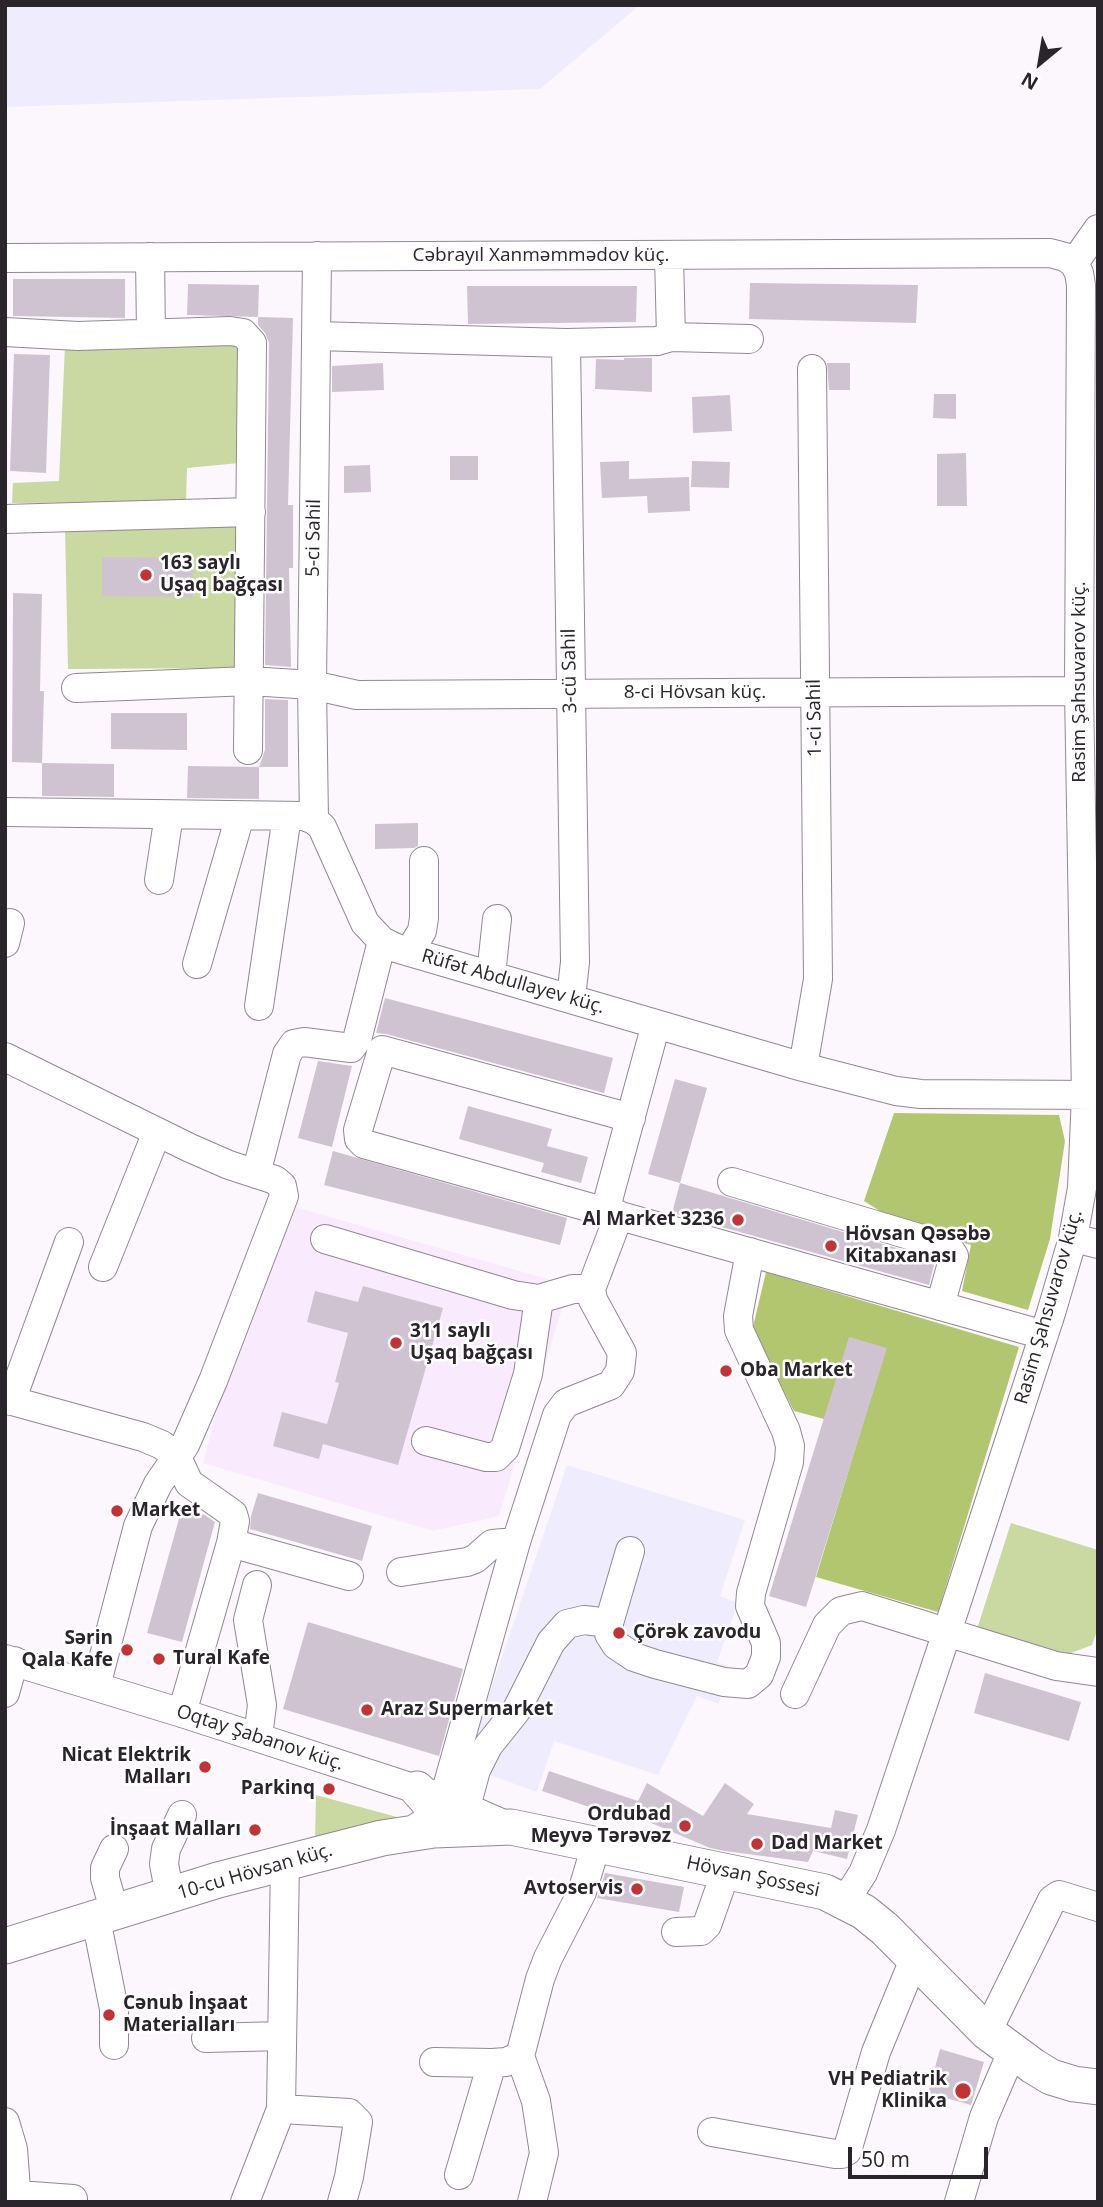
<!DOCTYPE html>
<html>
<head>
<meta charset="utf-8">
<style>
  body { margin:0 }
  #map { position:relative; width:1103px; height:2207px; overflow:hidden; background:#fcf7fd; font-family:"Open Sans",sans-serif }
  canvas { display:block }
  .frame { position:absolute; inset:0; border:7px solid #2a252b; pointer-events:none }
  .north { position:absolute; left:1005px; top:28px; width:70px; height:70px; -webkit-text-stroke:5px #fff; paint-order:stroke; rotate:210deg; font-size:19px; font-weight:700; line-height:28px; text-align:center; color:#2a252b }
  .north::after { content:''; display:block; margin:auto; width:24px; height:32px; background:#2a252b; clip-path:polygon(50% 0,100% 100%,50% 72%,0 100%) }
  .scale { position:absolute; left:848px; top:2147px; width:140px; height:32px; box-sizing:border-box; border:4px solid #2a252b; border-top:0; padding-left:9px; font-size:21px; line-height:24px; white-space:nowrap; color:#2a252b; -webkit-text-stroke:5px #fff; paint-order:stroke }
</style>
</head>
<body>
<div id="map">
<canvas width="1103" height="2207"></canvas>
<div class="frame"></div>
<div class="north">N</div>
<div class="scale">50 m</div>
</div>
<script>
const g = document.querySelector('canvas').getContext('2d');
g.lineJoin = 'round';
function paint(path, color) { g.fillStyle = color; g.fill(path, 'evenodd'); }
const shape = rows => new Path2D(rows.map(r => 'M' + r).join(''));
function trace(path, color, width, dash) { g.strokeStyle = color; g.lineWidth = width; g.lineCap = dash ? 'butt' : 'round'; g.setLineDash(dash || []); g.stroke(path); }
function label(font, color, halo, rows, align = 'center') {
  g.font = font + ' "Open Sans",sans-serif'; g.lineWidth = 5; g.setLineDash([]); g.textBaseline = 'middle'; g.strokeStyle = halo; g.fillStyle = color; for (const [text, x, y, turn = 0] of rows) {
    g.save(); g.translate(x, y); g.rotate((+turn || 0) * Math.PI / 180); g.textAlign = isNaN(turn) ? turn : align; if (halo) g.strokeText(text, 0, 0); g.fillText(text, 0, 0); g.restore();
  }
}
paint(shape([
  [295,1207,555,1281,565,1299,499,1516,433,1531,203,1463,223,1387]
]), '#f9ebfd');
paint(shape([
  [5,5,640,5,540,89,5,107],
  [567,1465,745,1520,720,1596,738,1603,717,1662,728,1666,719,1704,697,1696,658,1775,554,1741,537,1792,465,1766]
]), '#efecfe');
paint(shape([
  [238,344,239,463,187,468,186,502,12,503,13,483,59,481,65,345],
  [237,525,238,668,68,669,65,528],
  [1011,1523,1098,1550,1098,1628,1092,1645,1066,1655,977,1629],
  [316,1795,408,1820,315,1841]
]), '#cad8a1');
paint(shape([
  [894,1113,1059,1115,1065,1141,1050,1239,1028,1310,962,1291,971,1245,896,1221,864,1201],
  [766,1272,1019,1347,938,1612,816,1577,886,1348,824,1419,794,1411,752,1331]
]), '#b2c66f');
paint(shape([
  [13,279,125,279,125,318,13,316],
  [750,283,918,285,916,323,749,319],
  [188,284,259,285,258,317,187,315],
  [467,286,637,286,636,322,468,324],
  [258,317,293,318,288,505,293,505,293,568,289,568,291,667,265,665,269,343,265,333,258,325],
  [14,354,50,355,46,473,10,471],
  [624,358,652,358,652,392,595,389,596,359,624,360],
  [383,363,384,390,332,392,332,366],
  [827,363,850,363,850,390,829,390],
  [934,394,956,394,956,419,933,418],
  [730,395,732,431,693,433,692,397],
  [966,453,967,506,937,506,937,454],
  [450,456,478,456,478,480,450,480],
  [629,461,629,479,689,477,690,511,648,513,647,496,602,498,600,462],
  [692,461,730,462,729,488,691,487],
  [370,465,371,492,344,493,344,466],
  [102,557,193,558,193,597,102,596],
  [13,593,42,594,40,691,44,691,42,763,12,762],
  [265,699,288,700,288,767,259,767,265,750],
  [111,713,187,713,187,750,111,749],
  [42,763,114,764,114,797,42,796],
  [188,766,259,767,259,799,187,798],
  [418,823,418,846,414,848,375,849,375,824],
  [385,998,613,1058,604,1093,386,1034,376,1033],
  [318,1061,352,1066,332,1147,298,1138],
  [675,1079,707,1088,680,1183,648,1174],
  [468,1106,552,1129,547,1146,588,1157,581,1183,541,1172,544,1163,459,1139],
  [333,1151,567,1218,560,1245,324,1185],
  [680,1183,933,1259,935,1261,929,1285,672,1213],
  [363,1286,443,1308,398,1465,323,1444,319,1459,273,1446,282,1412,327,1424,339,1383,335,1382,348,1333,307,1322,315,1291,358,1302],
  [849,1337,887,1348,806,1607,769,1596],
  [258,1493,372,1526,362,1561,250,1529,251,1516],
  [182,1508,205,1515,215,1522,182,1642,147,1633],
  [308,1622,463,1669,439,1756,283,1709],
  [985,1673,1081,1702,1069,1741,974,1713],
  [549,1771,638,1801,647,1783,703,1816,725,1783,754,1804,747,1814,831,1828,835,1810,858,1815,847,1859,813,1851,808,1862,725,1851,710,1848,616,1808,613,1815,542,1791],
  [605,1873,684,1887,679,1912,597,1898],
  [940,2049,984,2062,971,2105,928,2093]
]), '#cfc3d2');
const minor = shape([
  [150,257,151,333],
  [5,258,1050,253,1065,257,1074,263,1079,273,1081,285,1079,691,1086,1095,1082,1188,1073,1238,1051,1313,947,1632,881,1830,863,1873,845,1901],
  [1074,263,1098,229],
  [5,332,78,336,230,331,243,333,252,343,248,750],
  [316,336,566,343,657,341,671,337,669,256],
  [671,337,749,339],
  [566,343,575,962,571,998],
  [5,519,251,512],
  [76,688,250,681,312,685,357,695,1079,691],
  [5,812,304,816,314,820,322,827,365,923,382,941,396,948,803,1067,896,1091,921,1094,1098,1095],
  [314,820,312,685,317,256],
  [159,880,169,815],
  [5,943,10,923],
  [409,952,422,931,424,918,424,861],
  [197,964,240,816],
  [491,975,497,919],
  [259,1006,287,816],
  [5,1057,190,1148,229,1165,275,1180,282,1186,284,1196,213,1381,185,1445,158,1484,138,1526,96,1686],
  [803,1067,818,979,812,369],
  [631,1118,382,1050,358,1130,359,1139,364,1144,1044,1335],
  [256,1174,287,1054,294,1044,304,1042,351,1048,357,1040,382,941],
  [732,1182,939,1244,950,1250,954,1256,940,1306],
  [605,1211,656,1024],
  [1073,1238,1098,1244],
  [325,1239,513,1295,539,1299,573,1289,591,1289],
  [103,1267,157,1132],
  [5,1399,143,1437,162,1445,177,1457,189,1483,233,1514,235,1521,231,1543,182,1713],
  [11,1401,69,1242],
  [426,1441,486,1457,496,1457,505,1448,528,1374,539,1299],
  [231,1543,349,1576],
  [630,1551,609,1623,609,1634,616,1645,634,1657,655,1664,724,1682,748,1684,759,1675,766,1657,766,1643,750,1606,751,1593,789,1462,790,1446,786,1431,739,1330,738,1316,750,1252],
  [401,1572,467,1562,475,1559,492,1544,516,1542],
  [257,1585,248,1620,262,1705,258,1737],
  [5,1659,182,1713,444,1798,508,1826],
  [5,1693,14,1661],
  [795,1694,827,1625,841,1611,862,1606,1056,1666,1098,1672],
  [444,1798,516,1542,557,1415,566,1403,611,1385,620,1371,622,1353,593,1300,591,1289,619,1215],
  [466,1807,476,1770,488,1746,516,1711,551,1642,567,1624,584,1620,609,1623],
  [114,1849,105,1868,105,1878,115,1913],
  [170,1896,164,1864,166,1849,182,1815],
  [96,1919,114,2009,114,2045],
  [676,1932,701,1931,707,1925,726,1871],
  [987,2032,1052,1900,1059,1895,1098,1907],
  [206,2038,282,2036],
  [520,2056,536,2101,544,2153,532,2202],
  [434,2062,492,2063,506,2062,520,2056,540,1979,548,1958,582,1892,596,1845],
  [281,2109,349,2113,358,2122,349,2177,342,2202],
  [5,2122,13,2149,17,2202],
  [712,2132,835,2154,842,2154,847,2151,876,2052,915,1957],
  [459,2175,492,2063],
  [18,2195,73,2199],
  [245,2202,281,2109,285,1862],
  [959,2202,984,2117,1012,2052]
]);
const major = shape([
  [415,1833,428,1824,434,1816,433,1807,417,1789],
  [5,1946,218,1880,382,1838,434,1830,511,1827,825,1892,864,1912,885,1929,987,2032,1033,2066,1051,2077,1074,2084,1098,2087]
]);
trace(minor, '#928795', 30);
trace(major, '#928795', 37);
trace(minor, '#fff', 28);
trace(major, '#fff', 35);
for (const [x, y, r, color] of [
  [146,575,7,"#c23336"],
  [738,1220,7,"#c23336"],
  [831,1246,7,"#c23336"],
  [396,1343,7,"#c23336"],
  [726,1371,7,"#c23336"],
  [117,1511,7,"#c23336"],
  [619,1633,7,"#c23336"],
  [127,1650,7,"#c23336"],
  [159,1659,7,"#c23336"],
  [367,1710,7,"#c23336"],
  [205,1767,7,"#c23336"],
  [329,1789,7,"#c23336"],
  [685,1826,7,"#c23336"],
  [255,1830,7,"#c23336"],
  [757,1844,7,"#c23336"],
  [637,1889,7,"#c23336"],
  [109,2015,7,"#c23336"],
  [963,2091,9,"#c23336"]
]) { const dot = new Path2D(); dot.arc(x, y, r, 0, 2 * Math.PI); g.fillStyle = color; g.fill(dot); trace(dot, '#fff', 2.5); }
label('19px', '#2a252b', '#fff', [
  ["Cəbrayıl Xanməmmədov küç.",541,256],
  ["5-ci Sahil",314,538,-89],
  ["3-cü Sahil",570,671,-91],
  ["Rasim Şahsuvarov küç.",1080,682,-90],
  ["8-ci Hövsan küç.",695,693],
  ["1-ci Sahil",815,718,-91],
  ["Rüfət Abdullayev küç.",513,982,16],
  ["Rasim Şahsuvarov küç.",1049,1307,-74],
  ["Oqtay Şabanov küç.",260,1738,18],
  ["10-cu Hövsan küç.",255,1872,-16],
  ["Hövsan Şossesi",753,1877,12]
]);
label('bold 19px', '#2a252b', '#fff', [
  ["163 saylı",160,564],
  ["Uşaq bağçası",160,586],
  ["Al Market 3236",724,1220,"right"],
  ["Hövsan Qəsəbə",845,1235],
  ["Kitabxanası",845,1257],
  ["311 saylı",410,1332],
  ["Uşaq bağçası",410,1354],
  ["Oba Market",740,1371],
  ["Market",131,1511],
  ["Çörək zavodu",633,1633],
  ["Sərin",113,1639,"right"],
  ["Qala Kafe",113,1661,"right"],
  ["Tural Kafe",173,1659],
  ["Araz Supermarket",381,1710],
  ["Nicat Elektrik",191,1756,"right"],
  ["Malları",191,1778,"right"],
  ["Parkinq",315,1789,"right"],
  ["Ordubad",671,1815,"right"],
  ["Meyvə Tərəvəz",671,1837,"right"],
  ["İnşaat Malları",241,1830,"right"],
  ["Dad Market",771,1844],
  ["Avtoservis",623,1889,"right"],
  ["Cənub İnşaat",123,2004],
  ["Materialları",123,2026],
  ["VH Pediatrik",947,2080,"right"],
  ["Klinika",947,2102,"right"]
], 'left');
</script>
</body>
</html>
